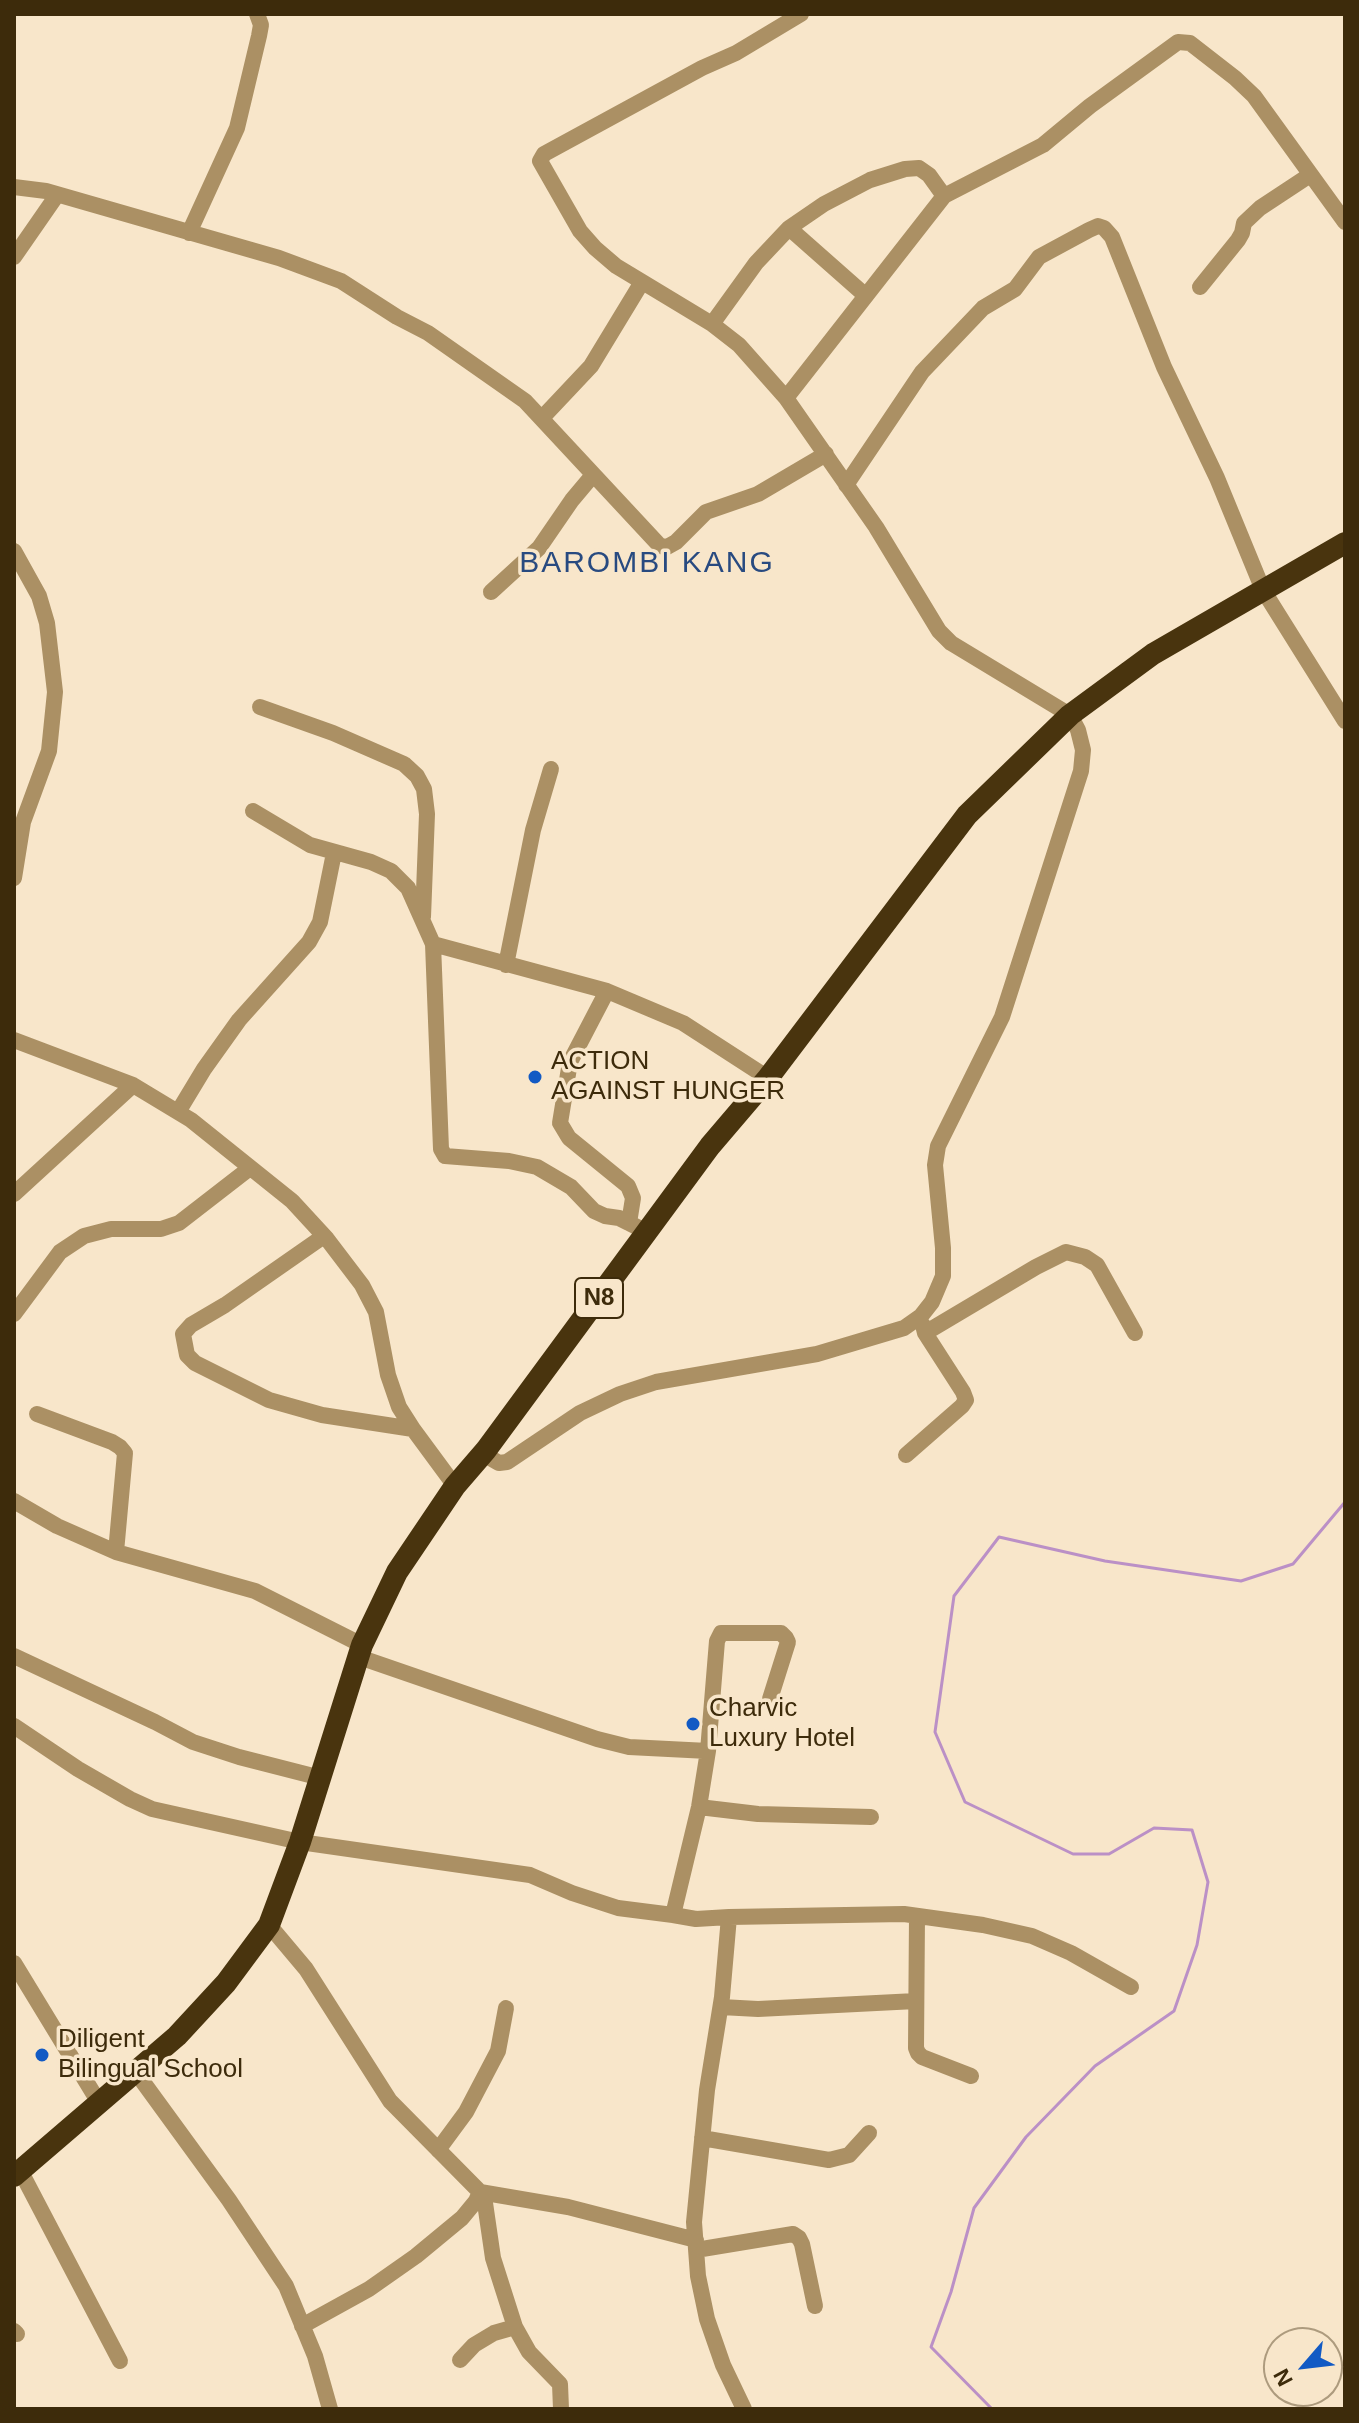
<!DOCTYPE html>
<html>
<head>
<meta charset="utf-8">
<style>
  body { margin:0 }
  #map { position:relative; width:1359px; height:2423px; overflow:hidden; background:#f8e6ca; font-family:Helvetica,sans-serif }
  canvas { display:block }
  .frame { position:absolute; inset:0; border:16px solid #3d2b0b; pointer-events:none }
  .north { position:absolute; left:1263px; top:2327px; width:80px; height:80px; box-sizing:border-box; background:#f8e6ca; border:2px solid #ad9b7e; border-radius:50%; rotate:242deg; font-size:22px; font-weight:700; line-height:32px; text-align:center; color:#3d2b0b }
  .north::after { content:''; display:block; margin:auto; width:28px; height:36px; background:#125ac4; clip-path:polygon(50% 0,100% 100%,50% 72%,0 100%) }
</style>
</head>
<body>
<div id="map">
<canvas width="1359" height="2423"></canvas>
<div class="frame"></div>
<div class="north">N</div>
</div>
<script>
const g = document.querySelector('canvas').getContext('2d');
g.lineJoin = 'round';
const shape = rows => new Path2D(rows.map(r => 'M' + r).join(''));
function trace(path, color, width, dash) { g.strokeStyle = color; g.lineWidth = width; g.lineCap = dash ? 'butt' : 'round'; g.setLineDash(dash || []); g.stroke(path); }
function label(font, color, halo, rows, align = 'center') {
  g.font = font + ' Helvetica,sans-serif'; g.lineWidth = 7; g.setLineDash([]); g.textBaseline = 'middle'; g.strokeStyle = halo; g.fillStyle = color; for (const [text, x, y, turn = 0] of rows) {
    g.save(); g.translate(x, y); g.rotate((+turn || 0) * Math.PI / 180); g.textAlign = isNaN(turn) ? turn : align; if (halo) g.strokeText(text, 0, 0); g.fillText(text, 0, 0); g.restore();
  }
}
trace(shape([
  [992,2409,931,2347,951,2292,974,2208,1026,2137,1095,2066,1174,2011,1197,1945,1208,1882,1192,1830,1154,1828,1109,1854,1073,1854,965,1802,935,1732,954,1596,999,1537,1105,1561,1241,1581,1293,1564,1345,1502]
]), '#bb90c6', 3);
trace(shape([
  [14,187,46,191,279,258,341,281,397,317,428,333,525,401,660,546,667,547,676,542,706,512,758,494,826,454],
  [789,228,866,296],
  [189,233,237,128,259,36,261,25,257,14],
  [14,257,57,195],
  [1200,287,1238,240,1242,233,1244,223,1260,208,1310,175],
  [712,324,756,263,789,228,824,204,870,180,905,169,919,168,929,175,944,196],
  [786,398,944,196,1043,145,1090,106,1178,42,1190,43,1235,78,1254,96,1345,222],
  [542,418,591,366,642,282],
  [846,485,922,372,983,308,1015,289,1039,257,1089,230,1098,226,1104,228,1112,237,1164,367,1217,478,1263,590,1345,721],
  [14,551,39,596,47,623,55,692,49,751,23,822,14,878],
  [491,592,539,548,572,500,593,475],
  [260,707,333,733,404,764,417,776,424,789,427,814,423,917],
  [253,811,310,845,371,862,391,871,408,888,433,944,607,991,683,1023,768,1078],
  [433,944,441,1149,445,1156,509,1161,537,1167,571,1187,594,1211,605,1216,619,1218,647,1232],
  [506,965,533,830,551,769],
  [607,991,570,1062,560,1123,569,1138,628,1186,633,1198,629,1223],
  [14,1040,133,1085,191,1120,292,1201,327,1239,362,1285,376,1312,388,1375,399,1407,413,1429,455,1486],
  [178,1112,204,1069,239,1020,309,942,320,922,334,853],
  [14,1194,133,1085],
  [324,1236,225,1305,191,1325,183,1334,187,1355,195,1363,269,1400,322,1415,413,1429],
  [14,1314,60,1252,84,1236,111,1229,161,1229,179,1223,250,1168],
  [925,1333,1036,1267,1066,1252,1085,1257,1097,1265,1135,1333],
  [37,1414,112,1442,120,1447,125,1453,116,1552],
  [486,1450,492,1459,499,1463,507,1462,580,1413,620,1394,656,1382,817,1354,904,1328,921,1316,932,1302,943,1276,943,1248,935,1165,938,1146,1002,1017,1081,771,1083,750,1078,730,1070,715,951,643,939,631,876,527,786,398,739,345,712,324,616,266,595,248,580,231,540,161,544,154,702,68,736,53,801,14],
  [906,1455,962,1406,966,1400,963,1392,925,1333,923,1325],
  [14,1501,57,1526,116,1552,255,1591,362,1645],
  [14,1656,155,1722,193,1742,239,1757,321,1778],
  [359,1657,597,1739,629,1747,708,1751],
  [14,1726,78,1769,130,1799,152,1809,300,1842,530,1875,572,1893,618,1908,673,1915,699,1807,708,1751,717,1641,721,1633,781,1633,786,1638,788,1642,770,1699],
  [699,1807,758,1814,871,1817],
  [673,1915,696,1919,729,1917,722,1997,707,2090,694,2222,698,2276,707,2319,723,2365,744,2409],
  [917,1916,916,2048,918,2053,922,2057,971,2076],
  [729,1917,904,1914,983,1925,1032,1936,1071,1953,1131,1987],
  [269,1925,306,1969,390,2101,480,2192,485,2203,493,2258,515,2327,529,2352,560,2384,561,2409],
  [14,1963,98,2101],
  [721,2007,758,2009,916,2001],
  [135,2071,229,2200,286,2286,315,2356,330,2409],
  [702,2138,829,2160,849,2155,869,2133],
  [438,2150,466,2112,498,2051,506,2008],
  [20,2170,120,2361],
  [696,2250,793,2234,799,2238,802,2244,815,2306],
  [302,2326,369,2289,416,2256,462,2218,476,2201,480,2192,568,2207,696,2240],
  [14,2331,17,2334],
  [460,2360,474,2345,494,2333,515,2327]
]), '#ab9064', 16);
trace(shape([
  [14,2176,177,2036,226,1983,269,1925,300,1842,362,1645,397,1572,455,1486,486,1450,710,1146,768,1078,967,815,1070,715,1153,654,1345,543]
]), '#49340e', 22);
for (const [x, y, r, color] of [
  [535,1077,8,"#125ac4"],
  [693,1724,8,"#125ac4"],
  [42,2055,8,"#125ac4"]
]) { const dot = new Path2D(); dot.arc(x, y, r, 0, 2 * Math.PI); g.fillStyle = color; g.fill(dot); trace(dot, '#f8e6ca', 3); }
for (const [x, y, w] of [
  [599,1298,48]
]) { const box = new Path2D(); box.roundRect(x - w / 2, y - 20, w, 40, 6); g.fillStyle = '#f8e6ca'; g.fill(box); trace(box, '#3d2b0b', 2); }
label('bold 24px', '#3d2b0b', null, [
  ["N8",599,1298]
]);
label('26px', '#3d2b0b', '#f8e6ca', [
  ["ACTION",551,1062],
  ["AGAINST HUNGER",551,1092],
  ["Charvic",709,1709],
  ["Luxury Hotel",709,1739],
  ["Diligent",58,2040],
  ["Bilingual School",58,2070]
], 'left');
g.letterSpacing = '2px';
label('30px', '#284a80', '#f8e6ca', [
  ["BAROMBI KANG",647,564]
]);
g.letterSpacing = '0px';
</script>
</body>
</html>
